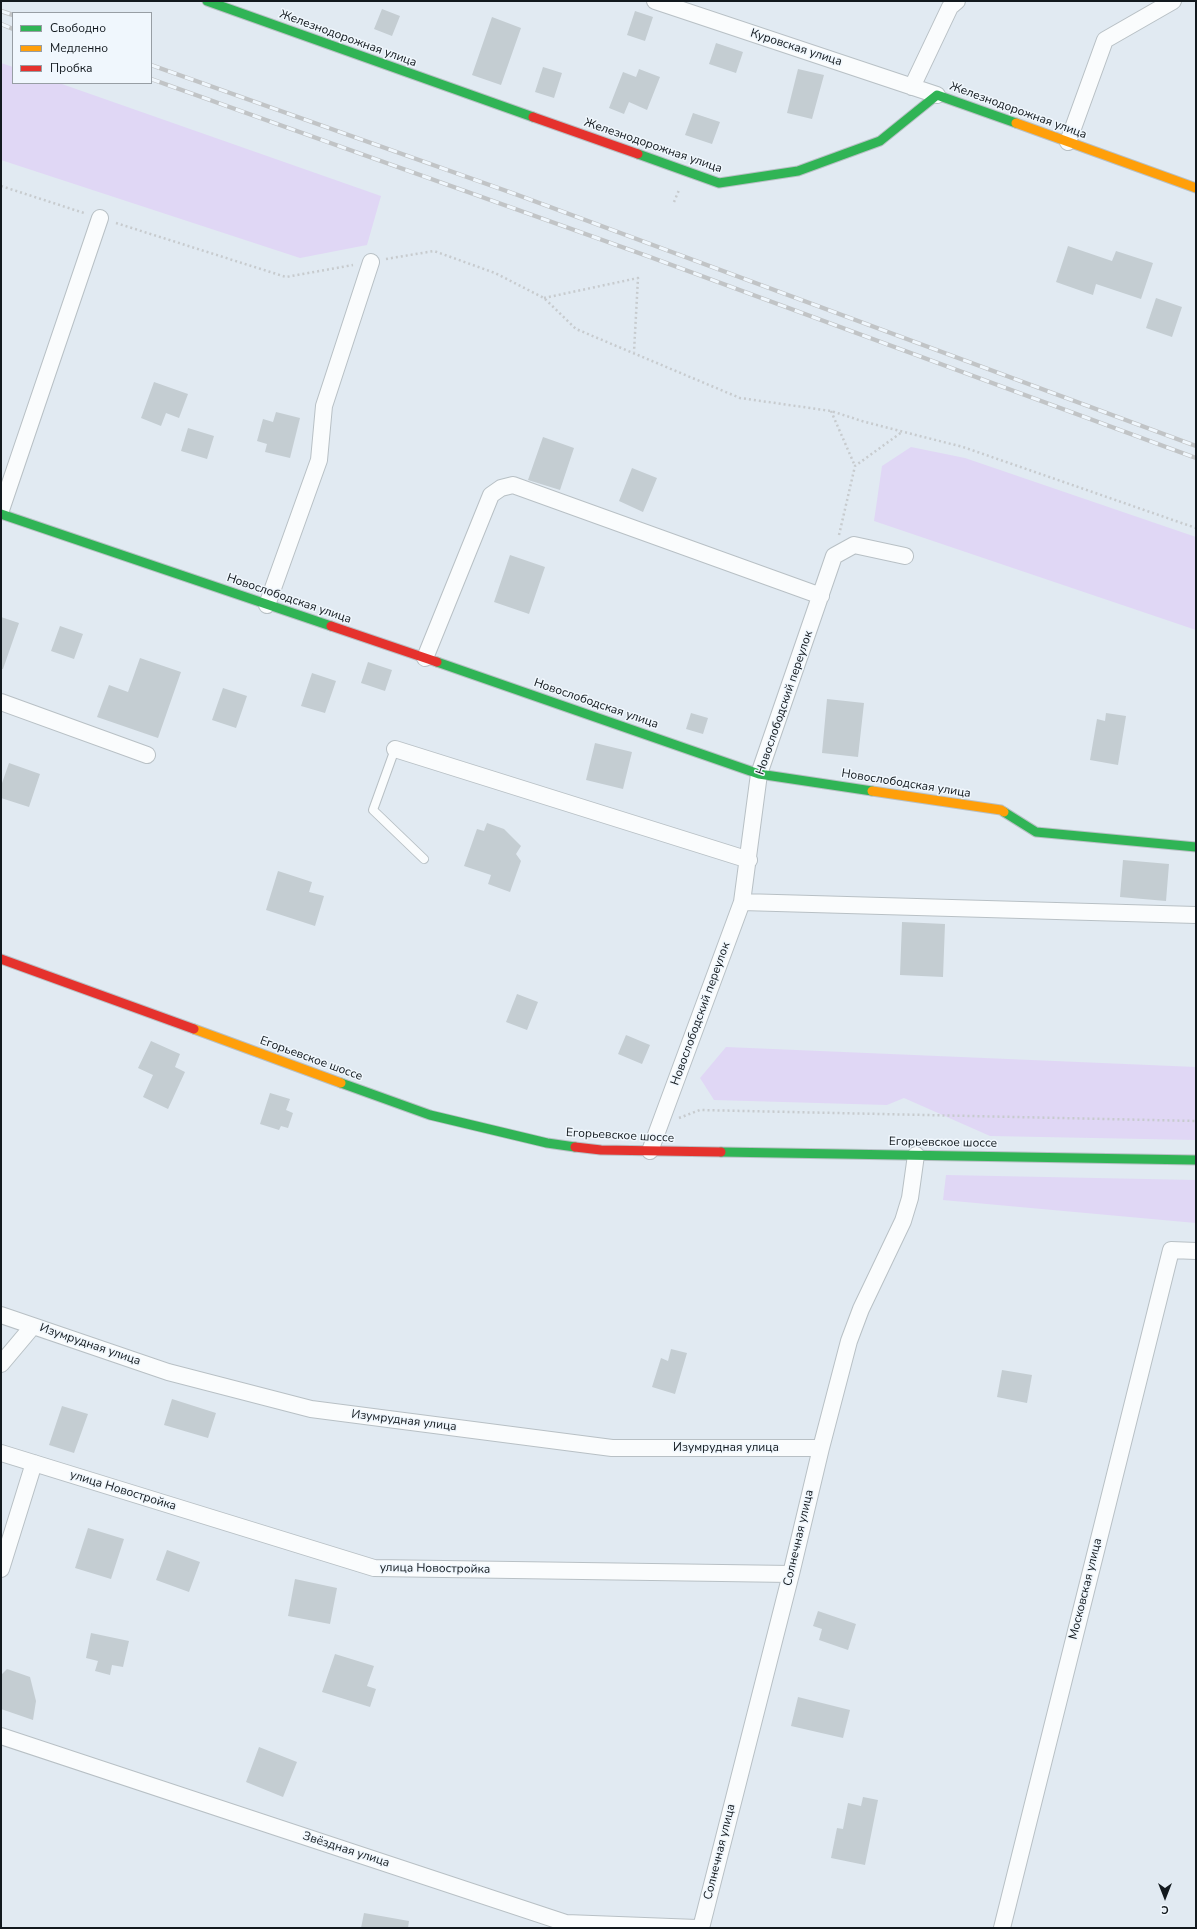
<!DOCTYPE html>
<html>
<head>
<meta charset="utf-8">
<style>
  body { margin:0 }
  #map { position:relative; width:1197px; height:1929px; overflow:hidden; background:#e1eaf2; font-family:"Nunito Sans",sans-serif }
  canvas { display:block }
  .frame { position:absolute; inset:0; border:2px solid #12191e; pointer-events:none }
  .legend { position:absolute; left:12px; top:12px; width:140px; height:72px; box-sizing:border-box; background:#f0f7fd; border:1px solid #979ea4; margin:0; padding:5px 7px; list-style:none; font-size:12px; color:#12191e }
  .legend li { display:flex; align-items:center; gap:8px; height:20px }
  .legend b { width:20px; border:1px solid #979ea4 }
  .north { position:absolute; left:1145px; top:1877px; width:40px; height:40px; -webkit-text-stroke:3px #f0f7fd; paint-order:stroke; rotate:180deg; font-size:11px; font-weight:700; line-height:16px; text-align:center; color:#12191e }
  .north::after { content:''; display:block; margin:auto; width:14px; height:18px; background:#12191e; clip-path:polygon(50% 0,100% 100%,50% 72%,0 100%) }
</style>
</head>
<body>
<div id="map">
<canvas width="1197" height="1929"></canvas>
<div class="frame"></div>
<ul class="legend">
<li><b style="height:5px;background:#30b455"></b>Свободно</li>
<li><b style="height:5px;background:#ff9f0a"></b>Медленно</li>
<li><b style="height:5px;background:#e5322d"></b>Пробка</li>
</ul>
<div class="north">С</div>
</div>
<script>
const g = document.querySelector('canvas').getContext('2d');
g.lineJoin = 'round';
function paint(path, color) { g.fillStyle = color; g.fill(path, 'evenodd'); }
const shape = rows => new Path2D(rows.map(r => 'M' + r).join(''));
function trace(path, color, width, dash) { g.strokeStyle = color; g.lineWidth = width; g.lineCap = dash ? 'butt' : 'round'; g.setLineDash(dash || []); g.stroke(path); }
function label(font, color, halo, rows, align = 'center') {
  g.font = font + ' "Nunito Sans",sans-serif'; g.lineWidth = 3; g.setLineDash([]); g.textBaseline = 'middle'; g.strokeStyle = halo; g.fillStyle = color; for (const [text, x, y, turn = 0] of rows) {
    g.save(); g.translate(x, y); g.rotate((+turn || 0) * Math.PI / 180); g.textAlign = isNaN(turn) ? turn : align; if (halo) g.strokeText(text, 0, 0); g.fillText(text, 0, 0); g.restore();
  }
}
paint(shape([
  [1,63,13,67,13,83,59,83,381,196,367,245,300,258,1,160],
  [911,447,965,458,1196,537,1196,630,874,521,882,466],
  [726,1047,1196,1067,1196,1140,990,1136,904,1098,887,1105,714,1100,700,1078],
  [946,1175,1196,1180,1196,1223,943,1200]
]), '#e0d7f5');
paint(shape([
  [382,9,400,16,392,36,374,29],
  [635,11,653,17,645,41,627,35],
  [492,17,521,28,501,85,472,75],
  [716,43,743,52,736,73,709,64],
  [543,67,562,73,554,98,535,92],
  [639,69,660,77,647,110,629,102,624,114,609,108,623,72,636,77],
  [798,69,824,75,812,119,787,113],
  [693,113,720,122,712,144,685,135],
  [1068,246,1112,261,1116,251,1153,263,1141,299,1096,284,1093,295,1056,282],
  [1156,298,1182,307,1172,337,1146,328],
  [154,382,188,394,179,418,166,413,161,426,141,418],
  [276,412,300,418,290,458,265,452,267,444,257,441,263,419,273,422],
  [188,428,214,436,207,459,181,451],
  [543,437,574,448,560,490,528,480],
  [632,468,657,478,643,512,619,501],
  [510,555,545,567,529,614,494,602],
  [1,617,19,623,3,669,1,669],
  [60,626,83,634,74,659,51,651],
  [140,658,181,672,158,738,97,717,109,685,128,692],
  [368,662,392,670,385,691,361,683],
  [312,673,336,681,325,713,301,706],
  [223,688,247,696,236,728,212,720],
  [827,699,864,703,858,757,822,753],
  [691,713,708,718,703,734,686,729],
  [1106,713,1126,716,1118,765,1090,760,1097,719,1105,721],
  [595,743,632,752,623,789,586,780],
  [9,763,40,774,29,807,1,798,1,786],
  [487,823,504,829,521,846,516,854,521,861,510,892,488,884,491,875,464,866,477,829,484,831],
  [1123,860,1169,864,1166,901,1120,897],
  [278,871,312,882,309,892,324,896,315,926,266,910],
  [902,922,945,924,943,977,900,975],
  [517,994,538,1002,527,1030,506,1022],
  [626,1035,650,1045,642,1064,618,1054],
  [151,1041,180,1054,175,1067,185,1072,168,1109,143,1097,153,1075,138,1068],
  [270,1093,290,1099,286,1110,293,1113,288,1128,281,1126,279,1130,260,1124],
  [671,1349,687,1353,675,1394,652,1387,661,1358,668,1361],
  [1002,1370,1032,1375,1027,1403,997,1397],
  [172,1399,216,1413,208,1438,164,1425],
  [62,1406,88,1414,74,1453,49,1445],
  [88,1528,124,1539,111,1579,75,1568],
  [167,1550,200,1562,189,1592,156,1580],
  [295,1579,337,1588,330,1624,288,1616],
  [818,1611,856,1624,848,1650,819,1640,822,1629,813,1626],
  [91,1633,129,1641,123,1667,112,1665,110,1675,95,1671,98,1661,86,1658],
  [335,1654,374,1666,367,1686,376,1689,370,1707,322,1692],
  [7,1669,30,1677,36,1701,33,1720,1,1709,1,1675],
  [798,1697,850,1710,843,1738,791,1726],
  [259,1747,297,1762,283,1797,246,1782],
  [863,1797,878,1800,865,1865,831,1858,837,1828,843,1829,848,1803,861,1806],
  [364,1913,409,1921,408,1928,361,1928]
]), '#c4cdd2');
const lane = shape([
  [395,749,373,810,424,859]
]);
const street = shape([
  [655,1,937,95],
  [912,87,950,7,957,1],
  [1068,142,1105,40,1173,1],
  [1,510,100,218],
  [267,605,319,460,324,406,371,262],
  [425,658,491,495,501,488,513,485,821,596],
  [1,702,147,755],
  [395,749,749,860],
  [742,902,1196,915],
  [650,1151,742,902,759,774,834,556,854,545,905,556],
  [1,1315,168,1372,311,1409,612,1448,821,1448],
  [1,1364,33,1326],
  [1,1453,374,1568,791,1574],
  [1,1569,34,1463],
  [1,1736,566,1923,697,1928],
  [701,1928,791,1574,821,1448,849,1341,861,1309,903,1221,910,1198,916,1155],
  [1002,1928,1171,1250,1196,1251]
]);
const fast = shape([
  [207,1,533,117],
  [638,154,719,183,798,171,880,141,937,95,1016,123],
  [1,514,331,626],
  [437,662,759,774,872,791],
  [1004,812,1036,832,1196,847],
  [341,1083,430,1115,547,1143,575,1147],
  [721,1152,1196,1160]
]);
const slow = shape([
  [1016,123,1196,188],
  [872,791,1001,810,1004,812],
  [194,1029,341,1083]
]);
const jam = shape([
  [533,117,638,154],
  [331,626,437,662],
  [1,959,194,1029],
  [575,1147,601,1150,721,1152]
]);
trace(lane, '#b8c0c5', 10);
trace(street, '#b8c0c5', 18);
trace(fast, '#b8c0c5', 11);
trace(slow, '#b8c0c5', 11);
trace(jam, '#b8c0c5', 11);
trace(shape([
  [1,186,84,213],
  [674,202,679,190],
  [116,223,286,277,353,265],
  [386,259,434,251,495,273,544,298,576,329,740,398,831,411,865,422,963,447,1196,528],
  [544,298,638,278,634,352],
  [831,411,855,466],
  [839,535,855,466,902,432],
  [679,1118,700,1110,1196,1121]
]), '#c7cbce', 2.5, [2, 3]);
trace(lane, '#fafcfd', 8);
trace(street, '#fafcfd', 16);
trace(fast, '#30b455', 9);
trace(slow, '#ff9f0a', 9);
trace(jam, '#e5322d', 9);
const rail = shape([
  [1,11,13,15],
  [1,24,13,29],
  [151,65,515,194,1196,446],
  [151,79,650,257,1196,458]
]);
trace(rail, '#c1c4c6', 4.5);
trace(rail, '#f0f7fd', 3, [9]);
label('12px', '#12191e', '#f0f7fd', [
  ["Железнодорожная улица",348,39,20],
  ["Куровская улица",796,48,18],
  ["Железнодорожная улица",1018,111,20],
  ["Железнодорожная улица",653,146,19],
  ["Новослободская улица",289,599,19],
  ["Новослободский переулок",785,703,-71],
  ["Новослободская улица",596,704,19],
  ["Новослободская улица",906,784,9],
  ["Новослободский переулок",701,1014,-70],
  ["Егорьевское шоссе",311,1059,20],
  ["Егорьевское шоссе",620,1136,3],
  ["Егорьевское шоссе",943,1143,1],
  ["Изумрудная улица",90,1345,19],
  ["Изумрудная улица",404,1421,7],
  ["Изумрудная улица",726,1448],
  ["улица Новостройка",123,1491,17],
  ["Солнечная улица",799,1538,-77],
  ["улица Новостройка",435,1569,1],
  ["Московская улица",1086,1589,-76],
  ["Звёздная улица",346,1850,18],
  ["Солнечная улица",720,1852,-76]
]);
</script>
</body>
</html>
